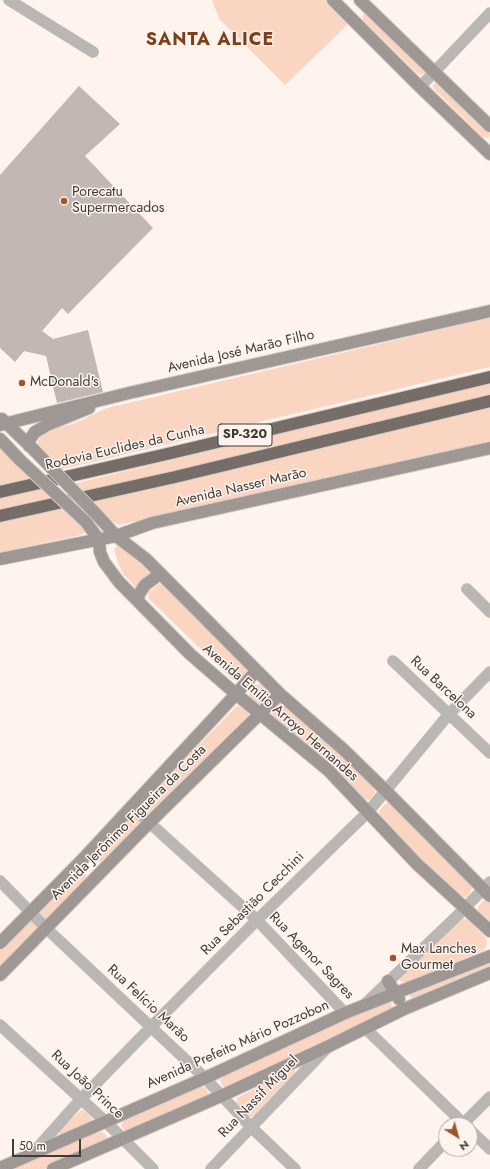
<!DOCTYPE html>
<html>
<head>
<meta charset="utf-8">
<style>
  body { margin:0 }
  #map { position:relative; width:490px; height:1169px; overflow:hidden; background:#fef3ed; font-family:Jost,sans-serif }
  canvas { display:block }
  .north { position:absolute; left:438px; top:1117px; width:40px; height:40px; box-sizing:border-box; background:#fef3ed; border:1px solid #b2a9a5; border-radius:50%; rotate:143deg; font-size:11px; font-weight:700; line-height:16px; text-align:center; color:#3f3b38 }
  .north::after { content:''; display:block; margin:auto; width:14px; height:18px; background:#9c562c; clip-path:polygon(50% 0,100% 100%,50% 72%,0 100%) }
  .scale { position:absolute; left:12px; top:1139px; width:69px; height:18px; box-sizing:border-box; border:2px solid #3f3b38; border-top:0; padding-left:5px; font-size:12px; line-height:14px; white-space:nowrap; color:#3f3b38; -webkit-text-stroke:3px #fef3ed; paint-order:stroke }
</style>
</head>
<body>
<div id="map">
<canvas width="490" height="1169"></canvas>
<div class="north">N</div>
<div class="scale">50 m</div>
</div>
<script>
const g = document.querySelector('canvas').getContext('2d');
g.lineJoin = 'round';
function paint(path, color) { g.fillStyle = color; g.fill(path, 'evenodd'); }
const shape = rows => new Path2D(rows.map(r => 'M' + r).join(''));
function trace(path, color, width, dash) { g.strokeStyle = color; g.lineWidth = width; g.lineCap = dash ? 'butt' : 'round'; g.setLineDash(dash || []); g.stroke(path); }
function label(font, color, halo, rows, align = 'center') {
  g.font = font + ' Jost,sans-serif'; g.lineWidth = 3; g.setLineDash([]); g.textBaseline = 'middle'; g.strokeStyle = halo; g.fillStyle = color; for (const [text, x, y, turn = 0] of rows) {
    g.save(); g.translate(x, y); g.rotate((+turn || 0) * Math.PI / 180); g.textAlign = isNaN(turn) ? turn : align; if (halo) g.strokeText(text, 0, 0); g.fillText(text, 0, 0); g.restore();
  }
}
paint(shape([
  [212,0,325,0,348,23,342,30,285,85,220,20],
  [366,13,425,70,424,74,421,75,417,73,364,21,362,16],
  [437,82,489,130,490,135,489,137,487,138,483,137,434,89,433,85],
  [490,318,490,367,59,470,39,449,37,444,40,436,49,430,73,424,107,408],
  [490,382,490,396,84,495,73,484],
  [490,405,490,442,119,525,110,520,91,501],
  [0,444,32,478,0,485],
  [43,489,53,500,0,512,0,498],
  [61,507,87,531,81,535,0,552,0,521],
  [117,546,122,546,127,549,152,575,138,589,124,575,118,563,114,549],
  [159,584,164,586,246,666,246,673,238,680,233,680,150,600,148,596,149,592],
  '249 694a10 10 0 1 1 20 0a10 10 0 1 1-20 0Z',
  [279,704,286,704,375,786,375,793,370,800,364,799,332,767,273,718,272,711],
  [242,705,249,711,248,717,156,810,150,814,144,809,143,802,237,706],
  [386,803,392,803,471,883,472,889,467,897,461,896,420,860,380,817,379,811],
  [130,814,135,814,141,820,141,825,107,861,100,862,95,858,95,853],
  [76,870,83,872,87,876,86,884,52,919,44,920,40,915,39,908],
  [489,900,490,902,490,925,478,912,478,907,483,901],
  [463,919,468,920,486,938,487,944,484,950,408,982,404,982,400,981,399,976,457,922],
  [33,920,38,925,39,932,0,969,0,948,27,921],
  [490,957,490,970,413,1000,411,999,410,992],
  [388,1001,391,1003,393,1008,391,1011,228,1088,224,1087,222,1085,220,1080,223,1076,383,1002],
  [290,1070,295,1070,295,1076,255,1116,249,1117,237,1104,237,1098],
  [201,1086,207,1089,208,1094,205,1098,126,1131,123,1129,121,1125,125,1120],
  [81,1110,87,1112,92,1118,90,1123,61,1136,59,1133,60,1130],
  [98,1132,101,1132,105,1134,107,1138,106,1141,44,1169,11,1169]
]), '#fad5c1');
paint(shape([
  [79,86,120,124,85,156,153,228,68,314,62,308,42,331,53,339,88,330,103,392,57,403,46,356,24,351,15,362,0,348,0,175]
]), '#c2b7b2');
const street = shape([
  [9,0,93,52],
  [420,87,490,13],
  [467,589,490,612],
  [393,661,490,753],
  [132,807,257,920,345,1013],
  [0,881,46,928,205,1078,251,1127,295,1169],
  [363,1006,458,915,490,882],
  [0,1025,105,1121,153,1169],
  [365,1028,465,1125],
  [462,1125,490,1097],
  [470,1130,490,1149],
  [32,1154,81,1099,151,1027,257,920,368,812,449,714,490,672],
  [211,1169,327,1048],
  [419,1169,446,1141]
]);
const secondary = shape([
  [333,0,416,83,490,154],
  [360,0,490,126],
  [2,419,33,449],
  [0,425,129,393,490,311],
  [0,439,20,460],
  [29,446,30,439,35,432,47,425,89,408],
  [98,516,116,536,146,559,280,694,344,750,386,791,490,896],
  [86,522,99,540,100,552,104,562,119,582,190,654,236,694,328,770,417,864,490,931],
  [0,559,116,536,152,523,490,448],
  [138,600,139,594,145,585,160,574],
  [0,943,82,860,236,694,256,671],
  [0,975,149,823,280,694],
  [388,981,399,999],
  [0,1168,205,1078,345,1013,490,956],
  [53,1169,221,1096,329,1046,404,1009,490,973]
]);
const highway = shape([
  [0,492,167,454,490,377],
  [0,516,175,477,490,401]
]);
trace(street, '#d8cec9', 12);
trace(secondary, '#d8cec9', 14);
trace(highway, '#d8cec9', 14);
trace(street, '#bab6b3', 11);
trace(secondary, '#9e9793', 12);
trace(highway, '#776d68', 12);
const secondaryBridge = shape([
  [33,449,98,516],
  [20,460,86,522]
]);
trace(secondaryBridge, '#d8cec9', 14, []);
trace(secondaryBridge, '#9e9793', 12);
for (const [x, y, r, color] of [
  [64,201,4,"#9c562c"],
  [22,383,4,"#9c562c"],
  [393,958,4,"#9c562c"]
]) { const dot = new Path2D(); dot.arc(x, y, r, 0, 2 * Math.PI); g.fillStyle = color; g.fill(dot); trace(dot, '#fef3ed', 1.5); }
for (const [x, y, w] of [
  [245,435,54]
]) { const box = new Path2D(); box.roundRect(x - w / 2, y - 11, w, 22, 3); g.fillStyle = '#fef3ed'; g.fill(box); trace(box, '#3f3b38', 1); }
label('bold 13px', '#3f3b38', null, [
  ["SP-320",245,435]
]);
label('14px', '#3f3b38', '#fef3ed', [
  ["Porecatu",72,193],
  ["Supermercados",72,209],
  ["McDonald's",30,383],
  ["Max Lanches",401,950],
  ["Gourmet",401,966]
], 'left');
label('14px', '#3f3b38', '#fef3ed', [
  ["Avenida José Marão Filho",241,352,-13],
  ["Rodovia Euclides da Cunha",125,448,-13],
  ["Avenida Nasser Marão",241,488,-13],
  ["Rua Barcelona",443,688,43],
  ["Avenida Emílio Arroyo Hernandes",280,713,41],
  ["Avenida Jerônimo Figueira da Costa",129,823,-45],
  ["Rua Sebastião Cecchini",253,904,-45],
  ["Rua Agenor Sagres",311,956,46],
  ["Rua Felício Marão",148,1004,43],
  ["Avenida Prefeito Mário Pozzobon",238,1045,-24],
  ["Rua João Prince",87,1085,43],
  ["Rua Nassif Miguel",259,1097,-46]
]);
g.letterSpacing = '1px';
label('bold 18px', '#7e4019', '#fef3ed', [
  ["SANTA ALICE",210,41]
]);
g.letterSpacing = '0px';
</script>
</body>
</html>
